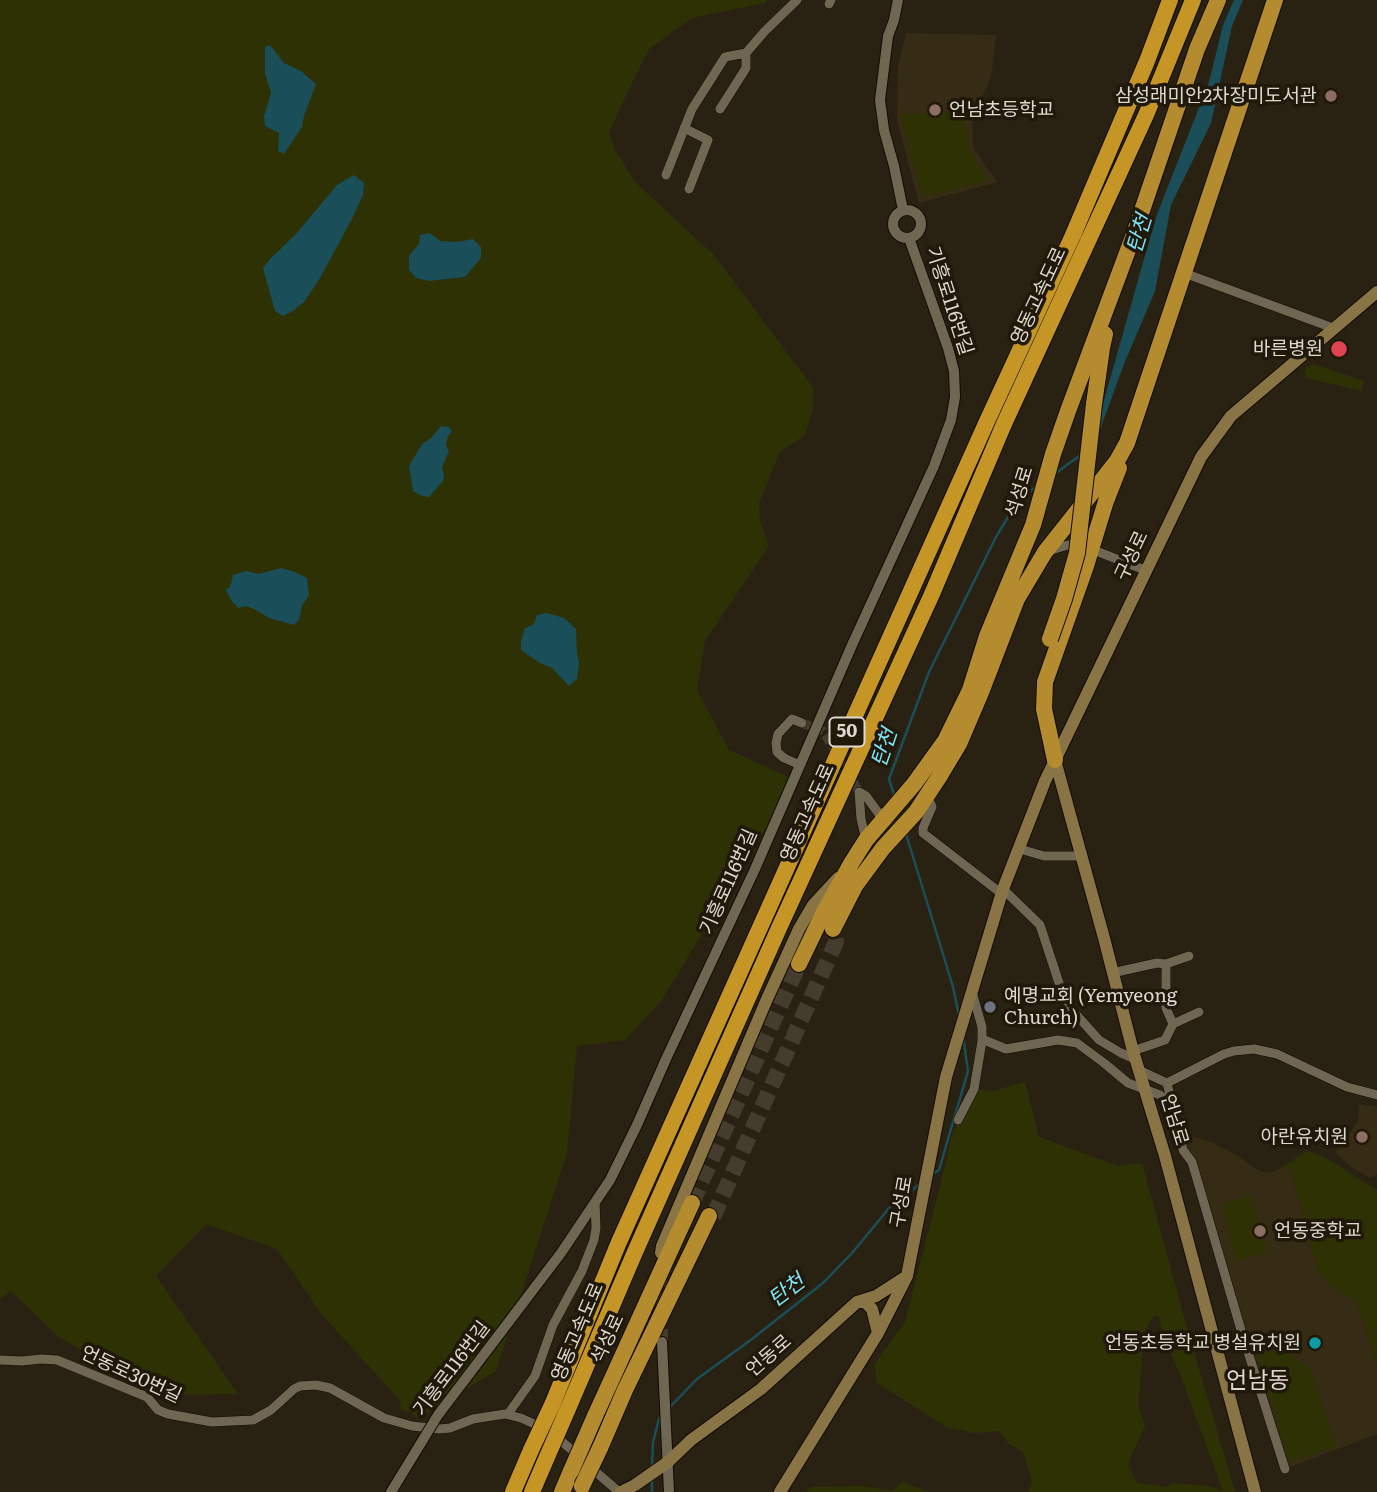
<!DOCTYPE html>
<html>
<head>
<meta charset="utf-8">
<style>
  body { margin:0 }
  canvas { display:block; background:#292212 }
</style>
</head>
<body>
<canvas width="1377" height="1492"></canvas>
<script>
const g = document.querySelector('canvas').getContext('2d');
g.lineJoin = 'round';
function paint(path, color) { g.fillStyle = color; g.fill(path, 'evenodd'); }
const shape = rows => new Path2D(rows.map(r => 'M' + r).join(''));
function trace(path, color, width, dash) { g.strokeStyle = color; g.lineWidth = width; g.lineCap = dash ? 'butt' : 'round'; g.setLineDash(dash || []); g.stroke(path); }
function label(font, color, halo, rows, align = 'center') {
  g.font = font + ' Literata,"Noto Sans KR",serif'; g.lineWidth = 7; g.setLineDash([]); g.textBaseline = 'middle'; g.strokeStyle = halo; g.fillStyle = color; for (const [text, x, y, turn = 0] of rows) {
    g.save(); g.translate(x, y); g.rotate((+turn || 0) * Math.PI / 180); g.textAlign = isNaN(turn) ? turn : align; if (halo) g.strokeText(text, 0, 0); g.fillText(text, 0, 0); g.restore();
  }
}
paint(shape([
  [906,33,996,35,992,71,988,85,980,100,972,102,973,148,997,182,919,203,897,119,898,66],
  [1359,1104,1377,1107,1377,1174,1370,1178,1353,1168,1335,1153,1358,1122],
  [1179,1132,1211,1142,1238,1156,1257,1170,1269,1173,1283,1167,1290,1169,1318,1271,1329,1284,1357,1303,1377,1367,1377,1434,1285,1469]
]), '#362b15');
paint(shape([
  [0,0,766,0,765,3,692,18,649,49,628,91,609,133,615,150,635,182,714,255,814,389,813,408,805,435,780,452,759,503,760,521,769,546,705,641,697,690,729,750,795,780,662,1000,625,1040,577,1046,567,1153,496,1371,417,1419,411,1412,401,1410,400,1400,322,1315,277,1249,206,1224,156,1276,238,1394,154,1395,58,1336,11,1291,0,1299],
  [964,113,969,150,989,180,922,197,900,114],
  [1314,364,1364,381,1362,391,1307,378,1304,371,1307,367],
  [1025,1082,1039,1137,1118,1166,1142,1163,1184,1317,1235,1492,1029,1492,1032,1480,1023,1452,1009,1444,999,1431,974,1433,948,1428,877,1383,874,1365,905,1322,940,1186,951,1138,958,1120,974,1089,993,1091],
  [1159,1316,1162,1332,1183,1382,1223,1491,1208,1486,1183,1484,1172,1483,1168,1487,1137,1483,1128,1464,1145,1426,1138,1405,1145,1331,1153,1317],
  [1306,1151,1323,1156,1377,1190,1377,1367,1357,1303,1329,1284,1318,1271,1290,1169,1283,1167],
  [1251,1195,1267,1252,1237,1261,1221,1204],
  [1280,1348,1311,1370,1336,1446,1289,1462,1256,1356],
  [902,1482,928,1492,806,1492,811,1487,861,1486,893,1491]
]), '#2d3104');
paint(shape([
  [1234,0,1243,0,1232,26,1211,123,1171,205,1155,291,1124,364,1093,449,1080,455,1093,439,1156,217,1209,82,1223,25],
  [270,45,284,63,301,71,316,84,304,116,302,127,284,154,278,151,279,133,265,126,264,116,271,93,265,73,265,47],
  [354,175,364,183,363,195,352,219,320,278,304,302,293,311,283,316,275,311,263,268,269,260,296,234,337,185],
  [430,233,440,241,457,242,473,239,481,247,481,258,465,277,429,281,416,278,409,270,409,256,419,244,420,235],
  [441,426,449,427,452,431,448,436,446,445,449,451,442,467,444,475,443,481,429,497,422,496,413,491,409,466,422,444,431,438],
  [281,568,295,572,307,578,309,595,302,606,299,620,294,625,269,618,256,610,246,606,238,608,231,600,226,590,230,587,233,575,246,571,259,574],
  [547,613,564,618,576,629,577,653,579,663,577,679,569,686,552,668,540,663,521,650,521,641,525,628,534,624,537,615]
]), '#1a4e58');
trace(shape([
  [1053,475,1082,454],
  [895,798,889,779,929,672,996,537,1019,499,1036,487],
  [905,831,935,928,953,987,959,1016],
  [931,1175,939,1170,968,1071,963,1036],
  [668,1409,697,1379,752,1339,823,1283,852,1253,890,1207,920,1184],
  [652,1468,653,1442,659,1419,661,1417],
  [652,1478,652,1492]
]), '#1a4e58', 2.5);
trace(shape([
  [802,723,823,731,859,792]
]), '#443d2e', 9, [9, 4.5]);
trace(shape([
  [661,1275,662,1342]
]), '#443d2e', 12, [12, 6]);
trace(shape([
  [692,1203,799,964],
  [713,1217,836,942,833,929]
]), '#443d2e', 16, [16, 8]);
const minor = shape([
  [829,4,831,0],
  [720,109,746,68,746,53,765,31,797,0],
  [684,128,708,140,689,189],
  [666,175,692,109,725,57,746,53],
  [1184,273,1333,328],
  [1048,551,1068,545,1096,551,1145,570],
  [800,765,784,758,777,752,776,743,778,734,792,719,802,723],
  [924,799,931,804,932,807,923,828,923,833,1002,894],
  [866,840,861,819,859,792,866,796,879,814,886,812],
  [1020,849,1044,856,1080,856],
  [1003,889,1040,925,1061,989,1073,1011,1099,1040,1121,1053,1135,1059],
  [1112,973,1157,963,1166,964],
  [1173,1024,1199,1012],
  [982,1039,1006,1049,1058,1040,1077,1043,1104,1063,1128,1083,1160,1095,1170,1106],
  [1133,1051,1165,1040,1173,1024,1166,1008,1166,964,1189,956],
  [1139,1070,1167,1083,1183,1150,1192,1162,1241,1330,1285,1469],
  [1167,1083,1224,1054,1234,1051,1254,1049,1277,1054,1347,1087,1377,1095],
  [958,1120,974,1089,982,1041,982,1027,972,992],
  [0,1360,22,1361,41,1359,57,1360,147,1397,158,1410,168,1414,212,1422,253,1420,271,1410,294,1389,300,1386,316,1385,330,1388,384,1418,412,1426,439,1429,450,1428,473,1419,505,1414,521,1418,543,1428],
  [508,1414,535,1376,553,1325,582,1271,594,1240,596,1228,595,1202],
  [555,1436,579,1456],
  [589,1466,619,1492]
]);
const tertiary = shape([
  [898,0,894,20,888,36,880,100,884,130,894,166,903,210],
  '893 224a14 14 0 1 1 28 0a14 14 0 1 1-28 0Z',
  [662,1342,669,1492],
  [438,1415,561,1253,610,1180,637,1125,666,1059,755,869,852,645,934,466,951,420,955,397,954,371,948,348,909,238],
  [391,1492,424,1438]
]);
const secondary = shape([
  [1055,760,1104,938,1133,1051,1165,1156,1255,1492],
  [661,1253,662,1246,767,999,799,929,813,905,838,878],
  [857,1302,865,1302,872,1309,878,1333],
  [621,1492,635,1485,668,1462,691,1440,761,1389,857,1302,876,1296,907,1276],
  [780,1492,878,1333,907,1276,946,1077,1003,889,1045,781,1201,457,1231,416,1377,292]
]);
const trunk = shape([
  [1094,404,1102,348,1105,334],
  [1055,760,1044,709,1045,682,1086,566,1106,501,1119,468],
  [833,929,855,886,883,848,916,812,941,774,959,744,982,690,1017,599,1045,552,1117,461,1127,443,1275,0],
  [799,964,824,912,852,862,866,840,914,784,945,741,970,690,987,636,1033,525,1053,454,1068,411,1134,234,1197,49,1218,0],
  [595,1416,692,1203],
  [600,1448,625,1390,709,1216],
  [562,1492,571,1471]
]);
const motorway = shape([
  [552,1405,619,1242,988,419,1073,235,1147,61,1170,0],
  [567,1411,635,1252,779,928,932,594,1004,424,1146,115,1193,0],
  [513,1492,531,1450],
  [532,1492,547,1457]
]);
trace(minor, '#120b01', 10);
trace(tertiary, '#120b01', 12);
trace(secondary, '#120b01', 14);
trace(trunk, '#120b01', 18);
trace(motorway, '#120b01', 18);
trace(minor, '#6f6654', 9);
trace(tertiary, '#6f6654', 10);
trace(secondary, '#897446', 12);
trace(trunk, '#b48c2f', 16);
trace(motorway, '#c59626', 16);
const tertiaryBridge = shape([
  [424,1438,438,1415]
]);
const trunkBridge = shape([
  [1050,639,1064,599,1077,553,1094,404],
  [571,1471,595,1416],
  [582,1486,600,1448]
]);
const motorwayBridge = shape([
  [531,1450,552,1405],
  [547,1457,567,1411]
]);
trace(tertiaryBridge, '#120b01', 12, []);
trace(trunkBridge, '#120b01', 18, []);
trace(motorwayBridge, '#120b01', 18, []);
trace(tertiaryBridge, '#6f6654', 10);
trace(trunkBridge, '#b48c2f', 16);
trace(motorwayBridge, '#c59626', 16);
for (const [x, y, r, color] of [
  [1331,96,7,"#8d6e63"],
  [935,110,7,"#8d6e63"],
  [1339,349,9,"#e0444e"],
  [990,1007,7,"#6b7280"],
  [1362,1137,7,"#8d6e63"],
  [1260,1231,7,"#8d6e63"],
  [1315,1343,7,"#0f9aa8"]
]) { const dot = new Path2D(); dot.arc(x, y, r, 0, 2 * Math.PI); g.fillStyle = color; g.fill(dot); trace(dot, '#201809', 2.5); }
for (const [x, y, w] of [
  [847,732,35]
]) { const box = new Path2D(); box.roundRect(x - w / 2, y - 14.5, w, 29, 5); g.fillStyle = '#201809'; g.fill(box); trace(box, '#ded9d0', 2); }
label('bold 18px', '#ded9d0', null, [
  ["50",847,732]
]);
label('19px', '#ded9d0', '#201809', [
  ["삼성래미안2차장미도서관",1317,96],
  ["언남초등학교",949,110,"left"],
  ["바른병원",1323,349],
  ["예명교회 (Yemyeong",1004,996,"left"],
  ["Church)",1004,1018,"left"],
  ["아란유치원",1348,1137],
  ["언동중학교",1274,1231,"left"],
  ["언동초등학교 병설유치원",1301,1343]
], 'right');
label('19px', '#ded9d0', '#201809', [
  ["영동고속도로",1039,296,-65],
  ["기흥로116번길",949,301,72],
  ["석성로",1020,492,-73],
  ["구성로",1132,556,-65],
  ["영동고속도로",808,813,-66],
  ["기흥로116번길",729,882,-66],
  ["언남로",1174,1120,73],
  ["구성로",902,1202,-80],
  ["영동고속도로",578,1332,-67],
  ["석성로",608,1339,-65],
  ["언동로",769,1356,-41],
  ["기흥로116번길",452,1369,-53],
  ["언동로30번길",131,1375,25]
]);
label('italic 21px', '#7ee4f9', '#201809', [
  ["탄천",1140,234,-73],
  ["탄천",885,748,-71],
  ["탄천",787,1291,-37]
]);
label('23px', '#ded9d0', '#201809', [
  ["언남동",1258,1381]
]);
</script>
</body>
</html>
